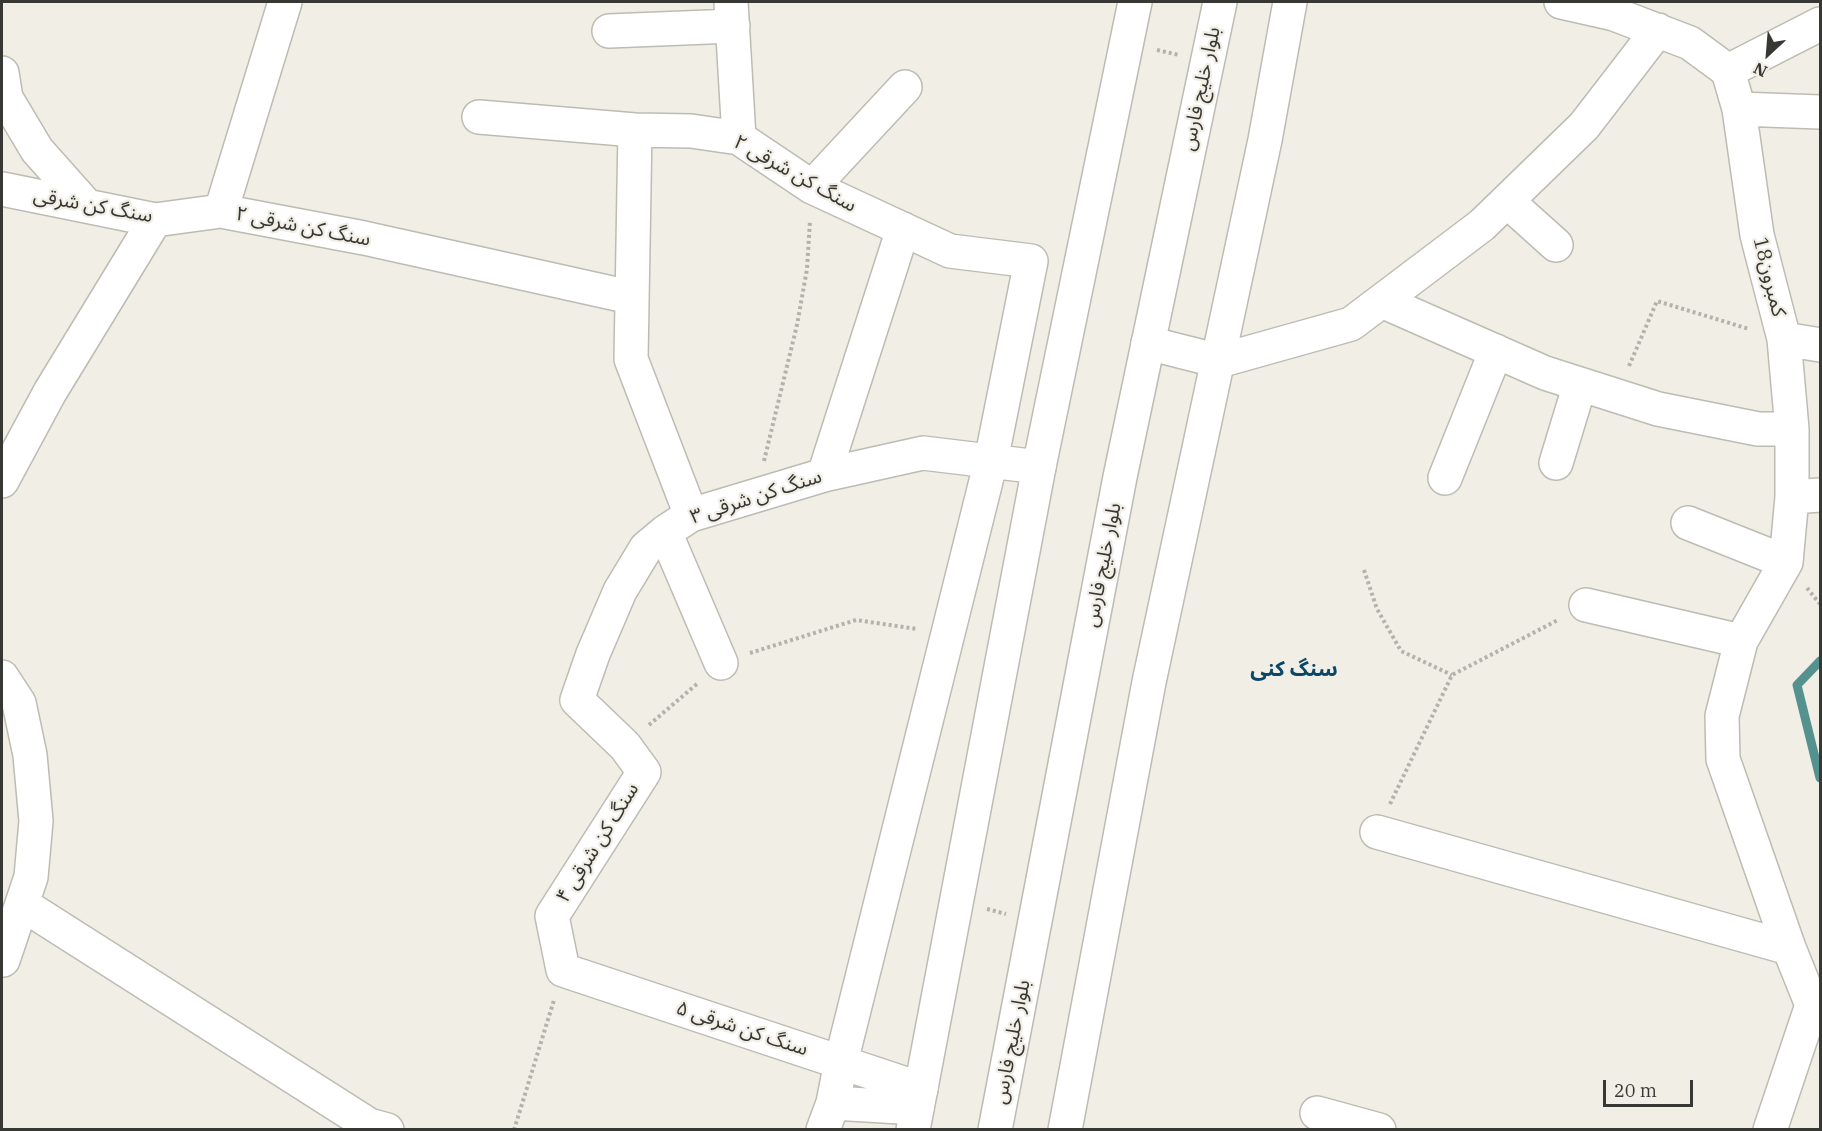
<!DOCTYPE html>
<html>
<head>
<meta charset="utf-8">
<style>
  body { margin:0 }
  #map { position:relative; width:1822px; height:1131px; overflow:hidden; background:#f0eee5; font-family:"IBM Plex Serif",serif }
  canvas { display:block }
  .frame { position:absolute; inset:0; border:3px solid #373733; pointer-events:none }
  .north { position:absolute; left:1738px; top:24px; width:60px; height:60px; -webkit-text-stroke:4px #f0eee5; paint-order:stroke; rotate:206deg; font-size:16px; font-weight:700; line-height:24px; text-align:center; color:#373733 }
  .north::after { content:''; display:block; margin:auto; width:21px; height:27px; background:#373733; clip-path:polygon(50% 0,100% 100%,50% 72%,0 100%) }
  .scale { position:absolute; left:1603px; top:1080px; width:90px; height:27px; box-sizing:border-box; border:3px solid #373733; border-top:0; padding-left:8px; font-size:18px; line-height:21px; white-space:nowrap; color:#373733; -webkit-text-stroke:4px #f0eee5; paint-order:stroke }
</style>
</head>
<body>
<div id="map">
<canvas width="1822" height="1131"></canvas>
<div class="frame"></div>
<div class="north">N</div>
<div class="scale">20 m</div>
</div>
<script>
const g = document.querySelector('canvas').getContext('2d');
g.lineJoin = 'round';
const shape = rows => new Path2D(rows.map(r => 'M' + r).join(''));
function trace(path, color, width, dash) { g.strokeStyle = color; g.lineWidth = width; g.lineCap = dash ? 'butt' : 'round'; g.setLineDash(dash || []); g.stroke(path); }
function label(font, color, halo, rows, align = 'center') {
  g.font = font + ' "IBM Plex Serif","Noto Sans Arabic",serif'; g.lineWidth = 4.5; g.setLineDash([]); g.textBaseline = 'middle'; g.strokeStyle = halo; g.fillStyle = color; for (const [text, x, y, turn = 0] of rows) {
    g.save(); g.translate(x, y); g.rotate((+turn || 0) * Math.PI / 180); g.textAlign = isNaN(turn) ? turn : align; if (halo) g.strokeText(text, 0, 0); g.fillText(text, 0, 0); g.restore();
  }
}
trace(shape([
  [1820,661,1797,685,1820,778]
]), '#55918f', 9);
const minor = shape([
  [731,2,739,138],
  [1561,2,1614,14,1690,43,1728,71,1739,109,1757,235,1784,339,1792,429,1792,497,1786,562,1688,523],
  [609,31,733,26],
  [1728,71,1820,24],
  [2,73,6,98,37,150,86,205],
  [1739,109,1820,112],
  [479,117,635,130,691,131,739,138,812,187,950,251,1031,261,991,461,841,1062,833,1103],
  [635,130,631,359,691,515],
  [812,187,905,87],
  [2,189,155,220,221,211,364,238,630,297],
  [1507,201,1556,245],
  [221,211,285,2],
  [1384,302,1545,373,1658,409,1758,429,1792,429],
  [1784,339,1820,345],
  [1148,343,1219,361,1351,324,1482,225,1584,126,1658,30],
  [1556,463,1580,384],
  [824,475,903,229],
  [1445,478,1496,351],
  [2,481,50,392,155,220],
  [1792,497,1820,495],
  [665,532,721,663],
  [1786,562,1741,641,1722,716,1723,759,1789,948],
  [1586,605,1741,641],
  [2,677,19,703,30,755,36,821,31,877,3,960],
  [1377,832,1789,948,1812,1005,1770,1130],
  [22,904,369,1125,387,1130],
  [921,1089,563,970,552,916,644,772,625,746,577,700,593,654,620,591,646,548,665,532,691,515,824,475,923,453,1039,467],
  [1317,1113,1379,1130],
  [823,1130,833,1103,917,1108],
  [1065,1130,1149,682,1265,140,1290,2]
]);
const major = shape([
  [913,1130,1039,467,1135,2],
  [995,1130,1120,477,1220,2]
]);
trace(minor, '#bdbcb3', 36);
trace(major, '#bdbcb3', 36);
trace(shape([
  [1157,50,1179,55],
  [1629,366,1657,301,1749,329],
  [764,461,797,325,807,269,810,221],
  [1364,570,1377,609,1401,651,1452,675],
  [1807,588,1820,604],
  [750,653,856,620,917,629],
  [649,725,698,683],
  [1390,804,1452,675,1558,620],
  [987,909,1006,914],
  [514,1130,554,1000]
]), '#b4b2ab', 4, [3, 3]);
trace(minor, '#fff', 33);
trace(major, '#fff', 33);
label('20px', '#373733', '#f0eee5', [
  ["بلوار خلیج فارس",1201,89,-78],
  ["سنگ کن شرقی ۲",795,174,29],
  ["سنگ کن شرقی",93,206,10],
  ["سنگ کن شرقی ۲",303,227,11],
  ["کمبرون18",1769,277,76],
  ["سنگ کن شرقی ۳",756,497,-18],
  ["بلوار خلیج فارس",1103,565,-79],
  ["سنگ کن شرقی ۴",598,843,-58],
  ["سنگ کن شرقی ۵",742,1029,18],
  ["بلوار خلیج فارس",1012,1042,-79]
]);
label('bold 21px', '#0b4768', '#f0eee5', [
  ["سنگ کنی",1294,670]
]);
</script>
</body>
</html>
